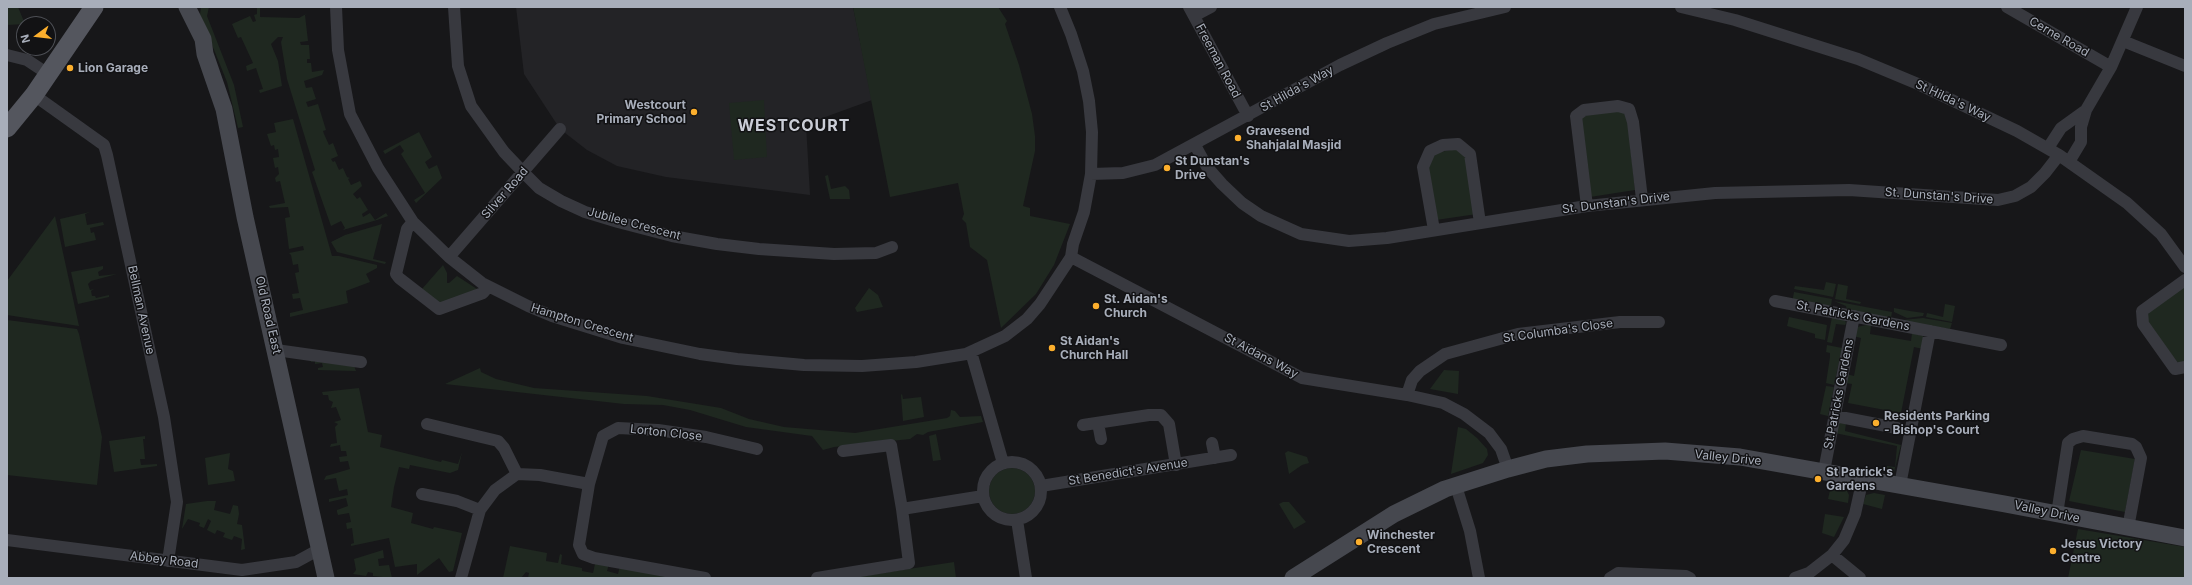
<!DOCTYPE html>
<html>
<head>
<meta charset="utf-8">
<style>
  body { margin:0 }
  #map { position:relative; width:2192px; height:585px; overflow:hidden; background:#171719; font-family:Inter,sans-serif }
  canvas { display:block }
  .frame { position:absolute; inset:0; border:8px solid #a8aeba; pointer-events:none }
  .north { position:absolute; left:16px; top:16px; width:40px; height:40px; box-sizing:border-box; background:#121214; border:1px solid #4e5056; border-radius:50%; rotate:255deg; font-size:11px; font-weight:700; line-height:16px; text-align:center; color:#a8aeba }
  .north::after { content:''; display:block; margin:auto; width:14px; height:18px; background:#fcaf2d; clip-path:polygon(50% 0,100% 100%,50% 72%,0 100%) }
</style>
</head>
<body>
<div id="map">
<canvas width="2192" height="585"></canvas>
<div class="frame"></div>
<div class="north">N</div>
</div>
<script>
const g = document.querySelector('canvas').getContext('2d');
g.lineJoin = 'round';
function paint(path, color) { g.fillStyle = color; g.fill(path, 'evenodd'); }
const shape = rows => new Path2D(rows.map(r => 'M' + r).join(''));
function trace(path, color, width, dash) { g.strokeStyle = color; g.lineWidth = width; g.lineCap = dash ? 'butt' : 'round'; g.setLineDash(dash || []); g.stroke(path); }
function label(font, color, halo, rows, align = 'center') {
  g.font = font + ' Inter,sans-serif'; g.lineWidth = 3; g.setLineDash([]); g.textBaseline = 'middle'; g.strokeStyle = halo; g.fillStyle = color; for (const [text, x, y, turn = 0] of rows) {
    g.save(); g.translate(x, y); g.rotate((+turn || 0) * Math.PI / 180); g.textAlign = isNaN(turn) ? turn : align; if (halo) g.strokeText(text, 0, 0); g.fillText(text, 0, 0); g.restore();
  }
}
paint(shape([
  [516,7,853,7,872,100,806,124,810,195,666,177,617,166,587,150,560,129,524,74]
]), '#232326');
paint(shape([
  [7,7,18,7,25,24,7,25],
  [201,7,209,7,207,16,234,85,243,127,238,128,227,82,200,15],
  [257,7,260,7,260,17,299,18,308,13,305,15,308,41,300,42,301,45,309,45,310,59,307,59,307,63,311,63,312,72,324,70,322,75,304,81,306,88,312,87,316,99,306,102,308,107,318,104,326,130,323,131,324,134,329,145,333,143,338,156,331,159,333,162,335,161,339,170,343,168,347,177,350,178,348,179,351,185,360,181,361,183,362,186,353,194,357,199,360,197,368,210,362,214,363,217,370,213,375,220,386,213,388,216,377,220,343,230,345,228,341,221,331,226,312,172,315,170,287,79,281,42,283,37,278,37,271,44,278,61,282,86,260,93,259,90,263,89,256,68,247,71,246,66,253,63,241,37,238,38,232,24,250,16,253,22,256,21,254,15,257,14],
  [853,7,998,7,1007,21,1005,24,1019,65,1032,114,1035,136,1035,151,1023,206,1030,208,1030,216,1070,224,1054,265,1036,294,1001,328,987,260,970,247,966,223,962,219,964,214,958,183,890,197],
  [764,100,767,157,734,160,729,103],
  [1620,109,1627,113,1635,190,1590,197,1580,118,1586,114],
  [293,119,332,256,339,256,377,265,377,268,366,274,370,282,346,291,348,303,290,317,290,313,303,310,300,298,293,299,292,294,299,293,295,273,299,272,298,264,293,265,291,255,289,253,304,250,303,246,289,249,285,218,290,217,288,207,270,208,269,206,285,203,280,181,276,182,275,178,279,174,278,167,275,168,273,158,279,157,278,149,275,150,274,145,271,146,267,134,276,132,274,123],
  [419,132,432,157,425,162,429,169,437,165,442,178,416,203,414,200,425,193,401,154,404,151,400,145,385,154,383,151],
  [1457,149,1467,156,1477,214,1436,220,1429,176,1429,163,1434,153],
  [828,175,831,189,845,186,849,190,850,199,830,199,825,176],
  [90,212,85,214,87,225,103,222,104,225,90,228,91,233,94,232,96,240,65,247,60,219],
  [55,216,79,326,7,315,7,281],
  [382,224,373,259,386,262,385,264,337,252,331,242,345,235],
  [443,265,447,273,447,283,449,283,457,276,477,289,441,306,422,289],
  [103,266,103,269,98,272,99,276,117,274,91,281,88,284,90,290,94,289,91,291,92,296,95,296,96,298,109,295,109,297,78,304,71,272],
  [1826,282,1836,284,1833,297,1794,289,1795,286,1824,290],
  [2185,283,2185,364,2179,364,2147,324,2147,317,2150,309],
  [1838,284,1848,286,1846,299,1861,302,1860,304,1835,299],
  [869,288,878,295,883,307,857,312,855,308],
  [1794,292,1832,299,1831,306,1792,303],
  [1834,301,1892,312,1891,318,1847,310,1846,306],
  [1945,304,1955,306,1952,322,1926,317,1927,313,1943,317],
  [1894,308,1910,311,1924,313,1923,316,1907,318,1894,312],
  [1789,317,1827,325,1825,340,1815,338,1815,334,1787,326],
  [1832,317,1845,320,1846,323,1845,325,1836,324,1832,343,1827,342],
  [1923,318,1952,323,1950,329,1892,321],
  [7,320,77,329,79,334,102,437,97,485,7,475],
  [1866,325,1871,325,1870,334,1911,341,1912,333,1923,336,1923,349,1914,347,1901,413,1848,403,1852,384,1845,383,1846,374,1854,376,1861,338,1853,336,1857,327],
  [1827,345,1842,348,1834,385,1826,383,1830,357,1830,353,1826,352],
  [310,358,354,366,356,371,318,370,318,368,323,367,322,363,315,364,315,361,311,362],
  [480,368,481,372,496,379,534,388,647,396,721,408,749,419,784,427,855,433,947,418,950,416,951,410,955,411,960,417,981,416,983,422,928,432,923,435,917,434,910,439,834,447,823,450,812,436,746,427,690,410,663,405,624,404,445,384],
  [1444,370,1459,371,1458,394,1430,389],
  [1826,386,1834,387,1828,416,1820,414],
  [359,388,368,432,382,435,380,447,441,462,442,460,458,464,462,452,458,470,450,473,410,465,409,469,399,467,394,487,391,507,413,513,411,523,433,529,434,527,462,533,453,571,449,572,439,558,417,575,417,564,395,567,389,538,351,546,351,544,354,543,352,528,347,529,346,523,351,522,349,513,338,515,337,512,337,510,348,506,346,498,329,502,329,499,348,495,347,489,339,491,336,478,324,480,326,476,350,469,348,461,340,462,339,457,347,456,346,451,341,451,340,445,330,447,331,444,337,443,335,427,338,424,334,422,341,420,336,407,331,408,333,402,329,400,328,395,323,395,322,392],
  [902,394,903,399,921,397,924,417,903,421,901,395],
  [1838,423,1846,423,1845,431,1901,445,1894,472,1886,472,1887,466,1895,467,1897,446,1835,433],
  [1458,427,1466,429,1477,438,1487,449,1488,455,1483,463,1451,474],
  [936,434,941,460,933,461,929,436],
  [145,436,145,439,143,439,145,459,140,459,141,465,157,464,157,466,114,472,109,441],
  [2081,450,2135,459,2125,512,2069,501],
  [1288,451,1307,457,1309,463,1302,465,1289,474,1285,453],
  [230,453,228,469,233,471,235,481,208,485,205,458],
  '989 491a23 23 0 1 1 46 0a23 23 0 1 1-46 0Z',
  [1831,486,1847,491,1849,495,1848,503,1828,499],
  [1874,493,1885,495,1882,509,1863,504,1866,495],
  [207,501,216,501,214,510,230,514,233,505,238,506,239,514,237,524,242,525,245,549,241,550,242,539,234,536,232,540,223,537,225,533,217,530,215,534,207,530,211,521,208,519,204,528,199,526,200,523,188,519,182,529,186,504],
  [1283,502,1289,502,1306,522,1294,529,1279,504],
  [1825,514,1844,517,1834,537,1822,533],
  [2078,529,2185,547,2185,578,2068,578],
  [510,546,547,553,546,561,558,563,560,554,562,555,561,564,582,568,582,571,593,573,595,564,609,564,607,571,618,574,620,566,687,578,528,578,529,573,526,572,521,578,503,578],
  [383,550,384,558,378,559,379,566,389,565,392,578,373,576,373,573,368,572,366,576,353,574,356,570,354,559],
  [954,562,956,578,850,578]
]), '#1f2820');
trace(shape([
  [336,7,338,50,350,114,378,168,413,222,449,257,482,283,528,306,552,316,623,338,700,354,737,359,804,365,862,366,916,362,966,354,1005,336,1027,319,1040,304,1071,257],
  [454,7,458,66,471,106,504,152,523,172,539,188,561,201,585,212,618,222,672,236,717,244,759,249,834,254,876,253,892,247],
  [1060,7,1071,34,1083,71,1089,101,1092,132,1091,174,1084,212,1073,244,1071,257],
  [1189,7,1248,116],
  [1681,7,1735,20,1858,59,1918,84,2017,131,2059,155,2127,203,2161,234,2185,267],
  [2007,7,2111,67],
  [1194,16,1211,7],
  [2123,41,2185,66],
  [7,55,27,60,48,74],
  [34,95,104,145,107,155,164,417,177,502,168,561],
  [1195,145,1207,167,1222,184,1242,203,1261,216,1301,234,1349,241,1387,238,1587,206,1715,193,1849,190,1998,200,2015,196,2031,187,2045,173,2059,155],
  [2048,148,2061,128,2086,110],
  [2069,162,2081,142,2081,127,2086,110,2111,67,2137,7],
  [1091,174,1123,173,1155,165,1340,65,1387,43,1434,24,1505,7],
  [1587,206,1576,116,1584,110,1618,106,1629,109,1633,122,1642,199],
  [413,222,407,229,396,274,399,278,439,309,483,293,488,287],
  [1434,230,1423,167,1430,151,1443,145,1458,144,1470,154,1480,223],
  [449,257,560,129],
  [1071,257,1302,378,1407,395,1443,403,1464,414,1489,433,1501,449,1508,469],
  [2185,280,2142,311,2143,324,2175,369,2185,367],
  [1775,301,2001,345],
  [276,350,361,362],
  [971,352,1003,463],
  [1407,395,1412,380,1420,371,1445,354,1518,334,1620,322,1659,322],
  [1835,416,1897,428],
  [1098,423,1101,439],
  [427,424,498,441,504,448,517,474,540,475,589,484,603,436,618,428,658,430,706,437,757,449],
  [1083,425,1149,415,1161,415,1169,424,1176,465],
  [1212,443,1215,458],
  [843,451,891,445,902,509,983,496],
  '983 491a29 29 0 1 1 58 0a29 29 0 1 1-58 0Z',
  [1824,471,1854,316],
  [589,484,579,545,583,554,594,558,705,578],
  [1900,485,1930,331],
  [1041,486,1231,455],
  [1456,486,1470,531,1479,578],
  [422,494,457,501,480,510],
  [2057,514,2068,443,2073,439,2083,436,2132,444,2136,447,2141,458,2128,528],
  [1017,520,1026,578],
  [7,540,242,570,296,562,318,550],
  [1832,555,1860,578],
  [461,578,480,510,495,490,517,474],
  [817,578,909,563,902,509],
  [1610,578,1618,573,1686,576,1690,578],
  [1795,578,1809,573,1832,555,1844,540,1855,514,1863,478]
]), '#38393f', 12);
trace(shape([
  [187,7,203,39,205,54,224,109,245,217,326,578],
  [1293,578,1394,514,1445,489,1508,469,1546,459,1587,454,1665,451,1740,457,2005,504,2185,538]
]), '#46484f', 17);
trace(shape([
  [7,128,34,95,94,7]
]), '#54565e', 19);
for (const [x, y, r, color] of [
  [70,68,4,"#fcaf2d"],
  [694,112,4,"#fcaf2d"],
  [1238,138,4,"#fcaf2d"],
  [1167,168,4,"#fcaf2d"],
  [1096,306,4,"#fcaf2d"],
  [1052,348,4,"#fcaf2d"],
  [1876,423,4,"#fcaf2d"],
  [1818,479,4,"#fcaf2d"],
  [1359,542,4,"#fcaf2d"],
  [2053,551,4,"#fcaf2d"]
]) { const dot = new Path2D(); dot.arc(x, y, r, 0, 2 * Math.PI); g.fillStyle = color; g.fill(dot); trace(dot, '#121214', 1.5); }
label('12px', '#a8aeba', '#121214', [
  ["Cerne Road",2059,37,30],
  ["Freeman Road",1218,61,62],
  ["St Hilda's Way",1297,89,-29],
  ["St Hilda's Way",1953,101,25],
  ["Silver Road",505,193,-49],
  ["St. Dunstan's Drive",1939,196,4],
  ["St. Dunstan's Drive",1616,203,-7],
  ["Jubilee Crescent",634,224,15],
  ["Bellman Avenue",141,310,78],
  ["Old Road East",268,315,77],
  ["St. Patricks Gardens",1853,316,11],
  ["Hampton Crescent",582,323,17],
  ["St Columba's Close",1558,331,-8],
  ["St Aidans Way",1261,356,28],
  ["St.Patricks Gardens",1839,394,-79],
  ["Lorton Close",666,433,6],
  ["Valley Drive",1728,458,6],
  ["St Benedict's Avenue",1128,472,-9],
  ["Valley Drive",2047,512,12],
  ["Abbey Road",164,560,7]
]);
label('bold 12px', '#a8aeba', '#121214', [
  ["Lion Garage",78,68],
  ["Westcourt",686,105,"right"],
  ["Primary School",686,119,"right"],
  ["Gravesend",1246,131],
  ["Shahjalal Masjid",1246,145],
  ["St Dunstan's",1175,161],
  ["Drive",1175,175],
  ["St. Aidan's",1104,299],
  ["Church",1104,313],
  ["St Aidan's",1060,341],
  ["Church Hall",1060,355],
  ["Residents Parking",1884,416],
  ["- Bishop's Court",1884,430],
  ["St Patrick's",1826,472],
  ["Gardens",1826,486],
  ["Winchester",1367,535],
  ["Crescent",1367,549],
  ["Jesus Victory",2061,544],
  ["Centre",2061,558]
], 'left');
g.letterSpacing = '1px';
label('bold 16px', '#cacdd6', '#121214', [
  ["WESTCOURT",794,126]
]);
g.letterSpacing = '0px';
</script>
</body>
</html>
